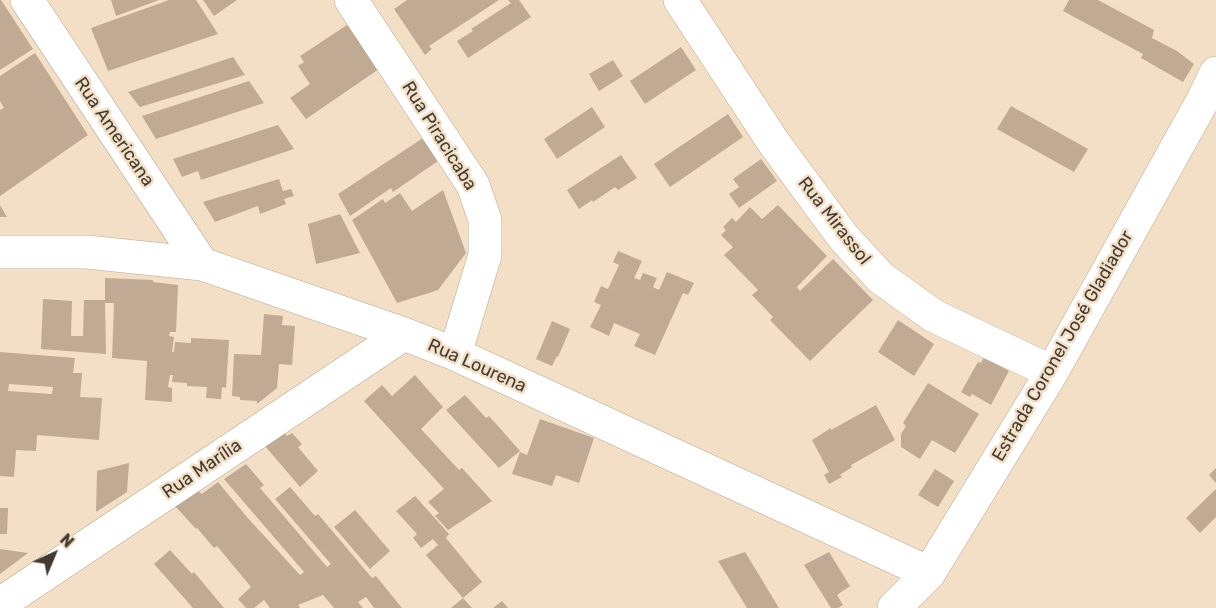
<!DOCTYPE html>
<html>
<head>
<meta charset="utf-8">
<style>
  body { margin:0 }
  #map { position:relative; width:1216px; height:608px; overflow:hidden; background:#f3dfc5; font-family:Rubik,sans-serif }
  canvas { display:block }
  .north { position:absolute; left:24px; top:524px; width:60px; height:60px; -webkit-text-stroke:4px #f3dfc5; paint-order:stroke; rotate:44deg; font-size:16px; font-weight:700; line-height:24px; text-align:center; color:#433b31 }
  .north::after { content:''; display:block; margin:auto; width:21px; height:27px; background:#433b31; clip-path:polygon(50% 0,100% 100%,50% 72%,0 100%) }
</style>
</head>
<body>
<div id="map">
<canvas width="1216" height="608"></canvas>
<div class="north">N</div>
</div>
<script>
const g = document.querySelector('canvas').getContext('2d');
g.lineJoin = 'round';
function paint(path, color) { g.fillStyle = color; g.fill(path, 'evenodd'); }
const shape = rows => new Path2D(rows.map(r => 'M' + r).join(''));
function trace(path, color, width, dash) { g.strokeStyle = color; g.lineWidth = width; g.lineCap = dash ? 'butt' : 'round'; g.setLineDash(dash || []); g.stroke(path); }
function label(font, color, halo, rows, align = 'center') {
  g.font = font + ' Rubik,sans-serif'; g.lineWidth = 5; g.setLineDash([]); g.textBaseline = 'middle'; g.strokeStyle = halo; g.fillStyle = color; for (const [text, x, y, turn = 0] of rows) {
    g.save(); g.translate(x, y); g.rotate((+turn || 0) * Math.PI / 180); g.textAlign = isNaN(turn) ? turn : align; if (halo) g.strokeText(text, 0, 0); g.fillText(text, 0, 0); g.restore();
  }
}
paint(shape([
  [0,0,1,0,33,49,0,70],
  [111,0,159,0,116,16],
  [169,0,196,0,218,34,108,71,91,28],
  [203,0,237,0,214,16],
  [407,0,499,0,429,46,432,49,425,55,394,9],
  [508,0,519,0,531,17,468,58,457,41,473,31,471,29,511,3],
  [1069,0,1098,0,1154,30,1152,38,1177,51,1194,64,1183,82,1141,58,1143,54,1063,11],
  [347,25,379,69,306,119,290,98,310,84,298,66,304,62,300,56],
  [681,47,696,70,645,104,630,81],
  [35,53,88,135,0,196,0,110,4,108,0,101,0,76],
  [233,57,245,75,140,107,128,92],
  [613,60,623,76,599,91,589,74],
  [249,81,264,103,156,139,142,116],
  [1011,106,1088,149,1074,172,997,129],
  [592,107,605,127,557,159,544,139],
  [728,114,743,137,670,187,654,164],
  [278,125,294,149,201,180,198,171,182,177,173,159],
  [423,138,438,161,393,192,391,188,350,216,338,194],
  [621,155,637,178,618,190,615,187,593,202,592,200,579,209,567,190],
  [761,159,777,181,739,208,729,194,739,187,733,179],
  [279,179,283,191,291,189,294,196,284,199,286,204,260,214,258,206,215,222,203,202],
  [443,190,466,253,438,290,397,303,352,220,383,199,385,203,400,193,412,211],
  [0,205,7,217,0,217],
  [778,205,827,256,797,287,800,291,833,259,873,300,810,361,770,320,773,317,752,295,758,290,724,255,733,247,721,235,726,230,723,227,732,218,736,222,750,207,762,219],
  [340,214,360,253,316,264,308,224],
  [618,251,642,261,634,278,640,280,643,273,657,278,653,287,659,290,667,272,694,283,688,295,683,293,655,355,634,346,640,334,614,323,609,336,590,327,601,305,594,302,601,286,608,289,619,265,613,262],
  [105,278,153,280,153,282,178,285,176,332,170,332,169,336,174,337,172,352,174,352,175,342,191,343,191,338,229,340,226,388,222,387,221,399,206,398,207,387,187,386,187,383,172,382,173,375,170,375,168,387,172,388,172,402,145,400,147,361,112,358,114,303,105,303,106,354,41,349,43,299,72,301,71,336,83,336,84,300,105,300],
  [264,314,283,316,282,325,295,326,292,365,279,364,277,388,257,404,257,401,240,400,240,397,232,396,234,354,261,355],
  [898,320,934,344,914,376,878,352],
  [552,321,570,329,558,357,557,356,552,366,536,359],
  [0,352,75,358,73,373,82,373,80,397,102,398,99,440,37,435,36,451,16,450,14,477,0,476],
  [9,384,53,387,52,394,8,391],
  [984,357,1009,371,991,405,972,394,970,397,961,392,978,362,981,363],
  [415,375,443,407,421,429,459,470,462,468,492,501,448,530,435,516,439,513,428,502,444,489,364,401,382,385,392,396],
  [928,383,979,414,955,453,932,440,920,459,901,447,901,434,906,426,903,423],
  [465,395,486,418,489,416,520,451,499,468,446,410],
  [876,405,895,440,851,465,852,467,840,475,842,477,829,484,824,475,829,472,812,440,831,428,831,430],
  [540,419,594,438,579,483,556,475,552,486,512,474,520,452,527,455],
  [283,431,287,436,292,433,302,444,298,447,318,471,300,487,265,446],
  [129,463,127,492,96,512,97,471],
  [246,464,264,485,260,488,327,567,331,564,275,499,290,487,315,516,318,514,372,578,376,576,402,608,374,608,366,597,358,602,363,608,334,608,323,595,298,605,300,608,270,608,264,600,254,608,246,608,238,599,251,587,217,546,214,548,197,528,196,529,175,506,197,490,202,494,218,482,246,516,300,575,304,572,224,479],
  [1216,468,1216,483,1209,475],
  [935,469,954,481,938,507,918,495],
  [1216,489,1216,517,1200,533,1186,518],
  [415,496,449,534,446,538,482,582,463,598,426,555,438,545,433,539,421,548,413,538,417,534,396,511],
  [0,508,8,508,7,534,0,534],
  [355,510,390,551,370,569,334,527],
  [0,549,28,553,0,574],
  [170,550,192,574,194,572,224,608,193,608,154,564],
  [745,552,779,608,747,608,718,561],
  [829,552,850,586,837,595,843,605,838,608,831,608,804,565],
  [463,598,472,608,451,608],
  [502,601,508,608,493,608]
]), '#c0aa93');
const minor = shape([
  [27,0,202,264],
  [351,0,473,185,485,220,485,255,455,354],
  [680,0,774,143,844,238,881,278,934,316,1052,372],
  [0,252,87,252,202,264,404,334,455,354,929,573],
  [0,604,404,334],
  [894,608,929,573,1052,372,1203,100,1216,73]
]);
trace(minor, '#bba890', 34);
trace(minor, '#fff', 33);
label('18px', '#433b31', '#f3dfc5', [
  ["Rua Americana",114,132,56],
  ["Rua Piracicaba",439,136,58],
  ["Rua Mirassol",834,221,52],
  ["Estrada Coronel José Gladiador",1063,346,-60],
  ["Rua Lourena",477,366,24],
  ["Rua Marília",202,469,-34]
]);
</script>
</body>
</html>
